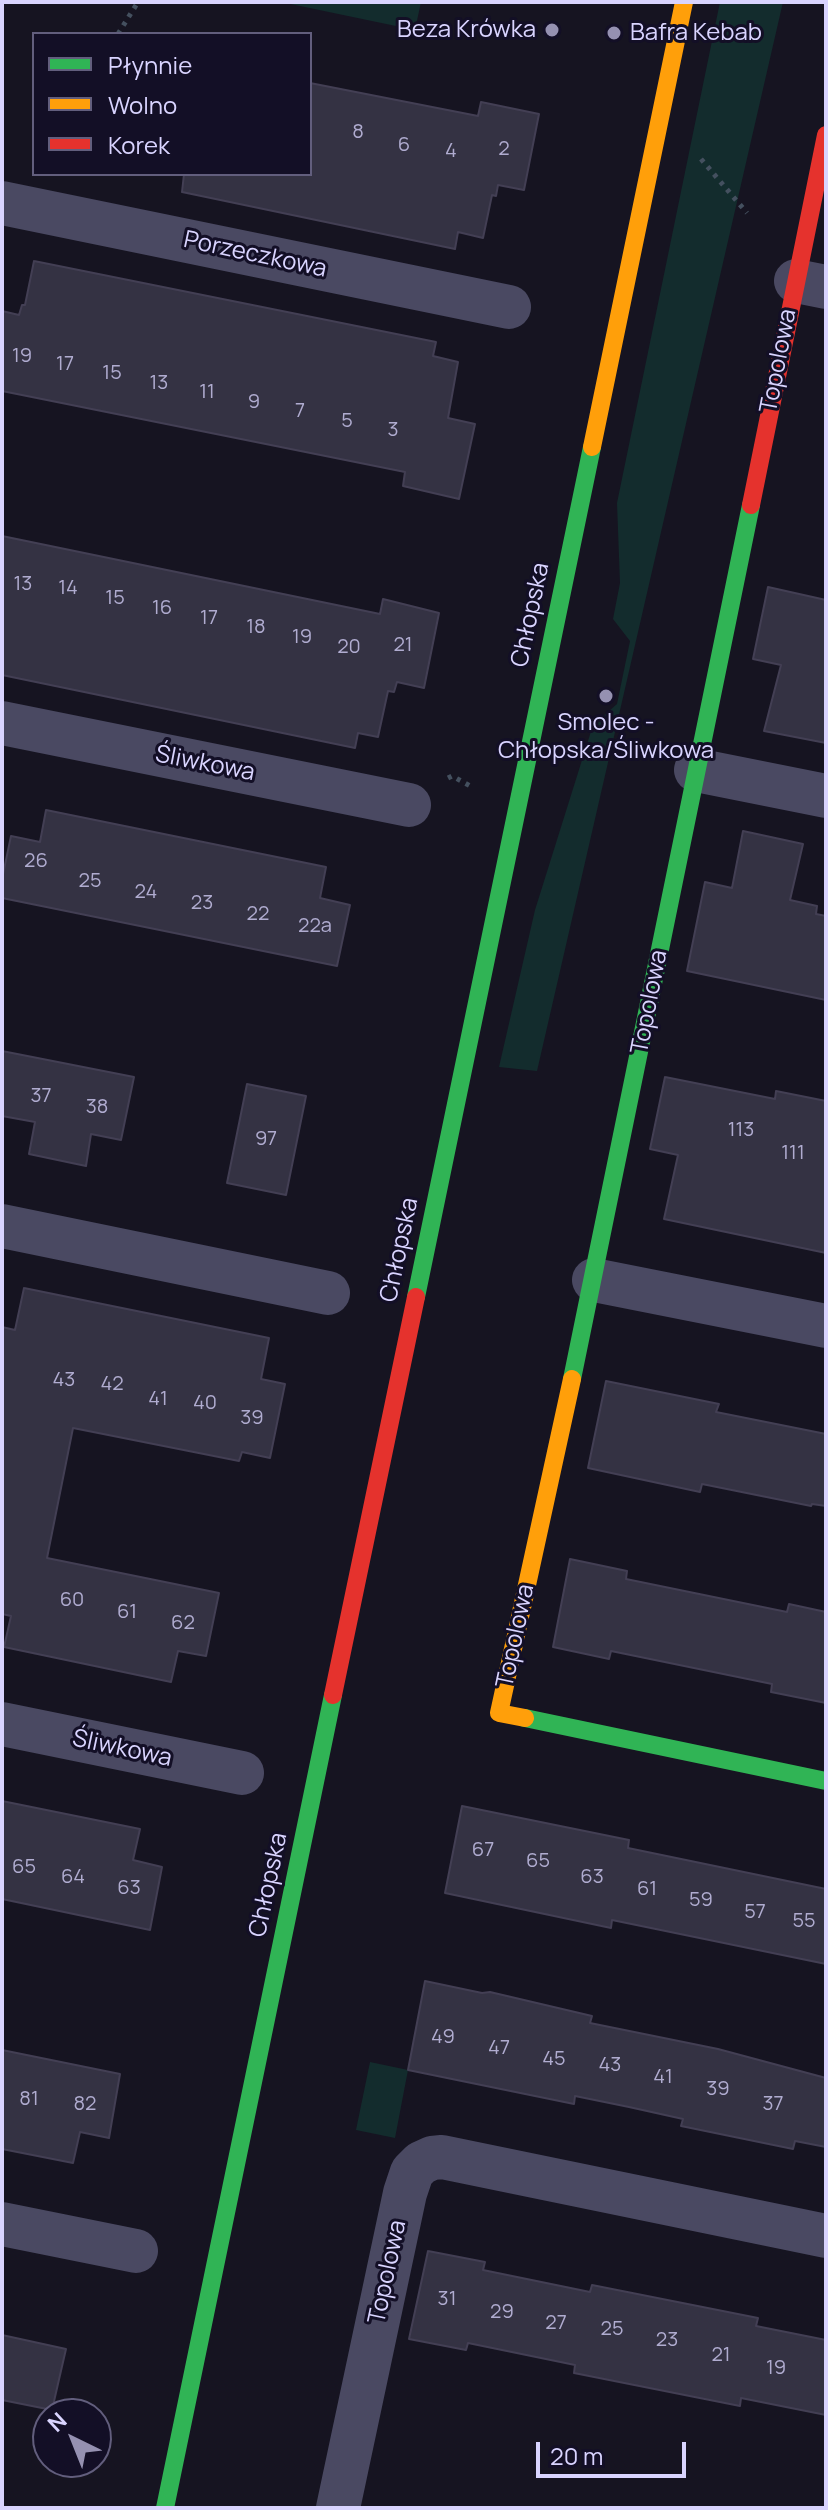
<!DOCTYPE html>
<html>
<head>
<meta charset="utf-8">
<style>
  body { margin:0 }
  #map { position:relative; width:828px; height:2510px; overflow:hidden; background:#161421; font-family:Manrope,sans-serif }
  canvas { display:block }
  .frame { position:absolute; inset:0; border:4px solid #d9d4ff; pointer-events:none }
  .legend { position:absolute; left:32px; top:32px; width:280px; height:144px; box-sizing:border-box; background:#130f26; border:2px solid #625e7d; margin:0; padding:10px 14px; list-style:none; font-size:24px; color:#d9d4ff }
  .legend li { display:flex; align-items:center; gap:16px; height:40px }
  .legend b { width:40px; border:2px solid #625e7d }
  .north { position:absolute; left:32px; top:2398px; width:80px; height:80px; box-sizing:border-box; background:#130f26; border:2px solid #625e7d; border-radius:50%; rotate:317deg; font-size:22px; font-weight:700; line-height:32px; text-align:center; color:#d9d4ff }
  .north::after { content:''; display:block; margin:auto; width:28px; height:36px; background:#9591b1; clip-path:polygon(50% 0,100% 100%,50% 72%,0 100%) }
  .scale { position:absolute; left:536px; top:2442px; width:150px; height:36px; box-sizing:border-box; border:4px solid #d9d4ff; border-top:0; padding-left:10px; font-size:24px; line-height:28px; white-space:nowrap; color:#d9d4ff; -webkit-text-stroke:6px #130f26; paint-order:stroke }
</style>
</head>
<body>
<div id="map">
<canvas width="828" height="2510"></canvas>
<div class="frame"></div>
<ul class="legend">
<li><b style="height:10px;background:#30b455"></b>Płynnie</li>
<li><b style="height:10px;background:#ff9f0a"></b>Wolno</li>
<li><b style="height:10px;background:#e5322d"></b>Korek</li>
</ul>
<div class="north">N</div>
<div class="scale">20 m</div>
</div>
<script>
const g = document.querySelector('canvas').getContext('2d');
g.lineJoin = 'round';
function paint(path, color) { g.fillStyle = color; g.fill(path, 'evenodd'); }
const shape = rows => new Path2D(rows.map(r => 'M' + r).join(''));
function trace(path, color, width, dash) { g.strokeStyle = color; g.lineWidth = width; g.lineCap = dash ? 'butt' : 'round'; g.setLineDash(dash || []); g.stroke(path); }
function label(font, color, halo, rows, align = 'center') {
  g.font = font + ' Manrope,sans-serif'; g.lineWidth = 6; g.setLineDash([]); g.textBaseline = 'middle'; g.strokeStyle = halo; g.fillStyle = color; for (const [text, x, y, turn = 0] of rows) {
    g.save(); g.translate(x, y); g.rotate((+turn || 0) * Math.PI / 180); g.textAlign = isNaN(turn) ? turn : align; if (halo) g.strokeText(text, 0, 0); g.fillText(text, 0, 0); g.restore();
  }
}
paint(shape([
  [281,2,421,2,415,30],
  [720,2,783,2,537,1071,499,1067,535,910,593,725,617,704,630,641,613,619,620,583,617,503],
  [370,2062,408,2070,395,2138,356,2130]
]), '#132c2d');
const building = shape([
  [310,83,478,116,481,102,539,114,524,190,498,185,496,196,492,195,483,238,458,232,455,249,182,192,184,174,310,174,310,83],
  [34,261,436,342,433,356,458,362,448,418,475,424,459,499,403,486,405,472,2,391,2,311,19,315,22,305,25,305,34,261],
  [2,536,380,614,383,599,439,613,424,688,397,682,394,692,388,691,378,737,358,733,355,748,2,675,2,536],
  [768,587,826,600,826,743,764,731,781,665,753,659,768,587],
  [46,810,326,867,320,898,350,905,337,966,2,898,2,879,11,836,40,842,46,810],
  [743,831,803,844,790,900,817,906,816,914,826,916,826,1000,687,971,705,882,732,888,743,831],
  [2,1051,134,1077,121,1140,91,1134,86,1166,29,1154,35,1122,2,1116,2,1051],
  [665,1077,775,1099,776,1091,826,1101,826,1253,664,1219,678,1155,650,1149,665,1077],
  [247,1084,306,1096,286,1195,227,1183,247,1084],
  [24,1288,269,1338,261,1379,285,1384,270,1458,242,1452,239,1461,73,1428,47,1558,219,1593,206,1656,178,1651,171,1682,4,1647,11,1616,2,1614,2,1327,15,1330,24,1288],
  [606,1381,719,1404,716,1412,826,1434,826,1506,812,1504,811,1506,702,1484,700,1492,588,1468,606,1381],
  [570,1559,627,1571,626,1579,787,1612,789,1604,826,1612,826,1703,771,1692,772,1684,611,1651,609,1659,553,1647,570,1559],
  [2,1801,140,1829,133,1860,162,1867,150,1930,2,1899,2,1801],
  [462,1806,629,1840,628,1848,826,1889,826,1964,612,1920,611,1928,445,1893,462,1806],
  [425,1981,482,1993,490,1992,592,2016,590,2023,718,2049,826,2078,826,2147,795,2141,793,2149,681,2126,683,2119,629,2107,575,2096,574,2104,408,2070,425,1981],
  [2,2050,120,2074,109,2138,80,2132,73,2163,2,2149,2,2050],
  [428,2251,485,2262,483,2270,590,2292,592,2285,758,2318,756,2326,826,2340,826,2415,741,2398,740,2406,574,2373,575,2365,468,2343,466,2350,409,2339,428,2251],
  [2,2335,66,2349,52,2410,2,2400,2,2335]
]);
paint(building, '#343243');
trace(building, '#433f54', 2);
trace(shape([
  [118,34,138,2],
  [701,159,747,213],
  [448,778,452,776,474,788]
]), '#44505f', 5, [4, 6]);
trace(shape([
  [2,203,509,307],
  [796,281,826,287],
  [2,723,409,805],
  [696,770,826,796],
  [2,1226,328,1293],
  [594,1280,826,1326],
  [2,1724,242,1773],
  [2,2224,136,2251],
  [338,2508,405,2193,412,2172,421,2163,432,2158,442,2157,826,2236]
]), '#4a4962', 44);
trace(shape([
  [416,1297,592,447],
  [572,1379,751,505],
  [525,1718,826,1781],
  [165,2508,333,1695]
]), '#30b455', 18);
trace(shape([
  [592,447,684,2],
  [525,1718,499,1713,572,1379]
]), '#ff9f0a', 18);
trace(shape([
  [751,505,826,135],
  [333,1695,416,1297]
]), '#e5322d', 18);
for (const [x, y, r, color] of [
  [552,30,8,"#9591b1"],
  [614,33,8,"#9591b1"],
  [606,696,8,"#9591b1"]
]) { const dot = new Path2D(); dot.arc(x, y, r, 0, 2 * Math.PI); g.fillStyle = color; g.fill(dot); trace(dot, '#130f26', 3); }
label('20px', '#b0acd0', null, [
  ["8",358,132],
  ["6",404,145],
  ["2",504,149],
  ["4",451,151],
  ["19",22,356],
  ["17",65,364],
  ["15",112,373],
  ["13",159,383],
  ["11",207,392],
  ["9",254,402],
  ["7",300,411],
  ["5",347,421],
  ["3",393,430],
  ["13",23,584],
  ["14",68,588],
  ["15",115,598],
  ["16",162,608],
  ["17",209,618],
  ["18",256,627],
  ["19",302,637],
  ["21",403,645],
  ["20",349,647],
  ["26",36,861],
  ["25",90,881],
  ["24",146,892],
  ["23",202,903],
  ["22",258,914],
  ["22a",315,926],
  ["37",41,1096],
  ["38",97,1107],
  ["113",741,1130],
  ["97",266,1139],
  ["111",793,1153],
  ["43",64,1380],
  ["42",112,1384],
  ["41",158,1399],
  ["40",205,1403],
  ["39",252,1418],
  ["60",72,1600],
  ["61",127,1612],
  ["62",183,1623],
  ["67",483,1850],
  ["65",538,1861],
  ["65",24,1867],
  ["64",73,1877],
  ["63",592,1877],
  ["63",129,1888],
  ["61",647,1889],
  ["59",701,1900],
  ["57",755,1912],
  ["55",804,1921],
  ["49",443,2037],
  ["47",499,2048],
  ["45",554,2059],
  ["43",610,2065],
  ["41",663,2077],
  ["39",718,2089],
  ["81",29,2099],
  ["82",85,2104],
  ["37",773,2104],
  ["31",447,2299],
  ["29",502,2312],
  ["27",556,2323],
  ["25",612,2329],
  ["23",667,2340],
  ["21",721,2355],
  ["19",776,2368]
]);
label('24px', '#d9d4ff', '#130f26', [
  ["Beza Krówka",536,30],
  ["Bafra Kebab",630,33,"left"],
  ["Smolec -",606,723,"center"],
  ["Chłopska/Śliwkowa",606,751,"center"]
], 'right');
label('24px', '#d9d4ff', '#130f26', [
  ["Porzeczkowa",255,255,12],
  ["Topolowa",779,361,-79],
  ["Chłopska",531,615,-78],
  ["Śliwkowa",205,764,11],
  ["Topolowa",650,1002,-79],
  ["Chłopska",400,1250,-78],
  ["Topolowa",516,1636,-78],
  ["Śliwkowa",122,1749,12],
  ["Chłopska",269,1885,-78],
  ["Topolowa",388,2272,-78]
]);
</script>
</body>
</html>
